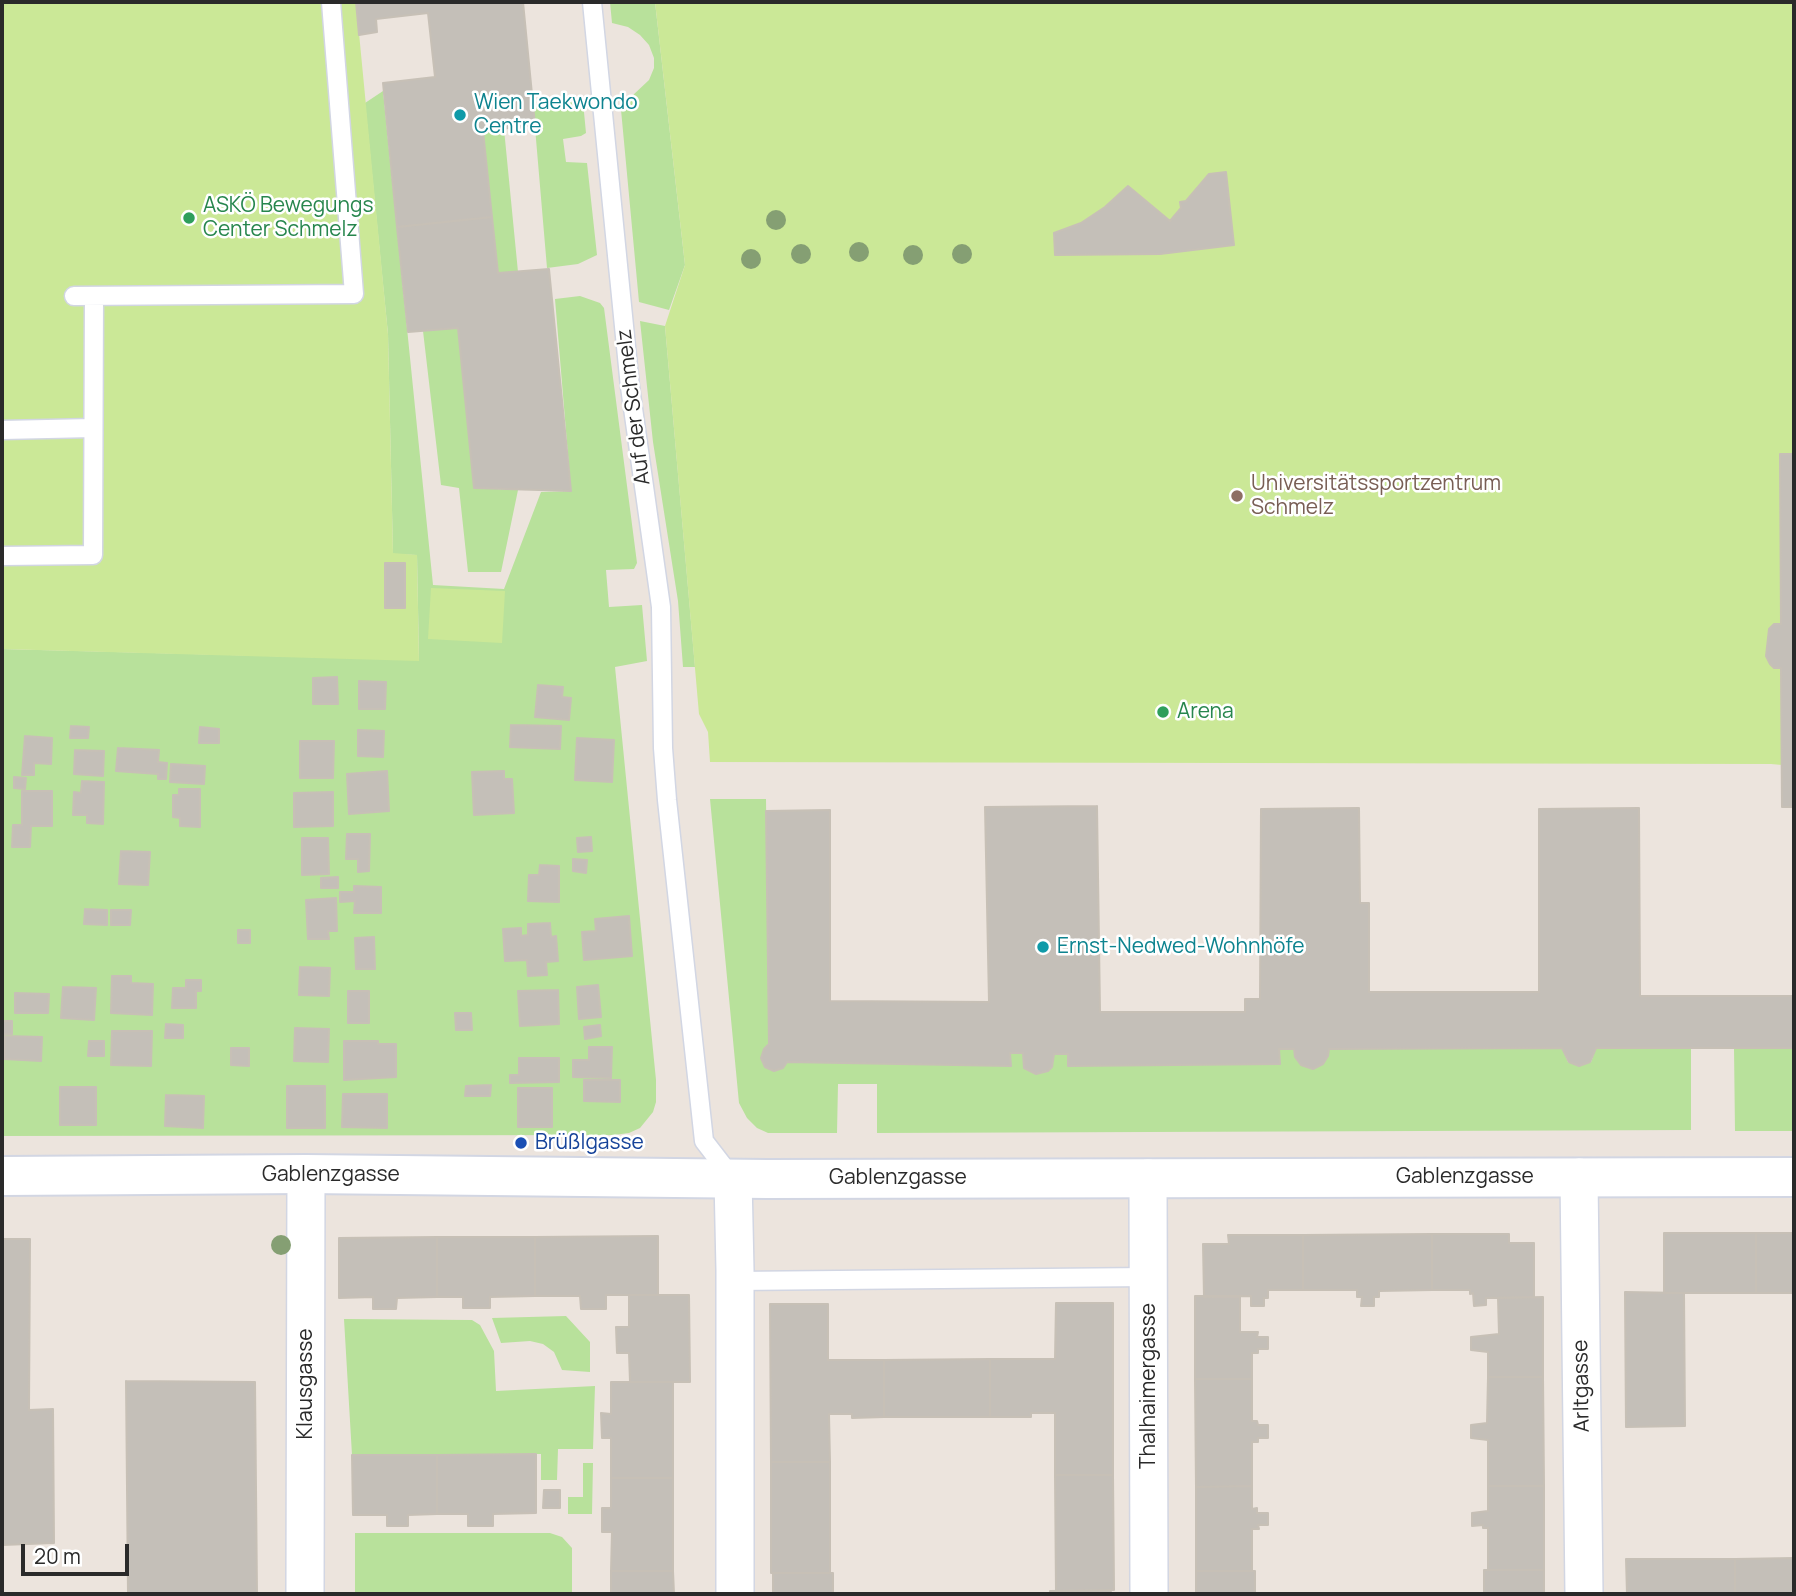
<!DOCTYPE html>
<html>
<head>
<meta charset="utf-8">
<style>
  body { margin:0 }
  #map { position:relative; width:1796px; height:1596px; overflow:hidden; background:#ece4dd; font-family:Manrope,sans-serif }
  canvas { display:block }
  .frame { position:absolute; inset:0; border:4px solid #2a2a2a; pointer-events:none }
  .scale { position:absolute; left:21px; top:1544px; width:108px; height:32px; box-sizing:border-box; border:4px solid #2a2a2a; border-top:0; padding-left:9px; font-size:21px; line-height:24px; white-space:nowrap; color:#2a2a2a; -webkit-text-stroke:5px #fff; paint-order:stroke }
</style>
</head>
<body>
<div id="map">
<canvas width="1796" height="1596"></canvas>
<div class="frame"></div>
<div class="scale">20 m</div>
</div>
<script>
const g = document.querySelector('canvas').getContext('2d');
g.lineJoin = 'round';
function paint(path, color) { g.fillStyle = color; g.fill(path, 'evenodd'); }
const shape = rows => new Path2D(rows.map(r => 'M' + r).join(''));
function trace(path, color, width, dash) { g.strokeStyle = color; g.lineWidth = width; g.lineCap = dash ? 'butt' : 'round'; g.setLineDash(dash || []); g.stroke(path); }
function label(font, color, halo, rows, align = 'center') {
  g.font = font + ' Manrope,sans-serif'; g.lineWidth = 5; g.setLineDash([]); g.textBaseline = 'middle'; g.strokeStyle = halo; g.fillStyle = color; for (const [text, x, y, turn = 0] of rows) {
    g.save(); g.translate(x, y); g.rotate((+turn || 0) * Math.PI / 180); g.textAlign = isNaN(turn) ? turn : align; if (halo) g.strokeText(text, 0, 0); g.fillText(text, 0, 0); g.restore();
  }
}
paint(shape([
  [610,2,655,2,685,265,669,310,639,302,620,99,632,96,649,80,654,68,654,58,649,45,640,35,628,27,612,23],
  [383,91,433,585,504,589,541,492,571,491,555,299,580,296,600,303,604,308,637,563,634,569,606,570,609,607,642,605,647,661,615,667,656,1080,656,1102,653,1112,640,1128,629,1133,614,1135,2,1136,2,649,419,660,417,555,393,554,388,334,365,103],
  [579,101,583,102,586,133,581,136,563,139,566,162,587,163,597,255,578,264,547,268,533,104],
  [504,129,518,272,498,273,483,131],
  [640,321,665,326,695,667,683,667,678,601,653,442],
  [458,328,474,488,518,490,501,572,468,572,459,488,441,485,423,331],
  [710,799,766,799,769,1044,764,1049,761,1058,765,1067,773,1071,783,1068,787,1062,1010,1066,1010,1053,1023,1053,1024,1068,1036,1074,1048,1071,1052,1067,1054,1054,1068,1054,1068,1066,1279,1049,1294,1049,1295,1057,1301,1065,1313,1069,1323,1064,1328,1056,1329,1049,1562,1048,1568,1062,1579,1066,1591,1062,1596,1048,1691,1048,1691,1130,877,1133,877,1084,838,1084,837,1133,768,1133,757,1128,747,1118,739,1103],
  [1734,1048,1794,1048,1794,1131,1735,1131],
  [566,1316,590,1342,590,1372,562,1370,554,1352,543,1344,530,1341,501,1343,492,1318],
  [344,1319,472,1320,480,1325,494,1351,496,1391,595,1386,593,1449,558,1449,557,1480,541,1480,541,1454,352,1455],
  [583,1463,593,1463,592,1514,568,1514,568,1497,583,1497],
  [355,1533,550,1533,562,1537,572,1548,572,1594,355,1594]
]), '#b8e19b');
paint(shape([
  [2,2,356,2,388,334,393,553,417,555,419,661,2,649],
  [655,2,1794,2,1794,807,1782,807,1782,765,1771,764,710,762,708,732,699,714,665,326,685,265],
  [431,588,505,591,502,643,428,639]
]), '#cbe897');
const building = shape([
  [356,2,523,2,535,125,483,131,492,217,397,227,383,83,435,77,428,13,376,19,377,32,359,35,356,2],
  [1226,172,1234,245,1160,254,1055,255,1054,233,1081,223,1105,207,1128,186,1170,221,1181,208,1180,202,1186,201,1209,174,1226,172],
  [492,217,498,273,549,269,571,491,474,488,458,328,408,332,397,227,492,217],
  [1780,454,1794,454,1794,807,1782,807,1781,668,1774,668,1770,664,1766,656,1769,629,1774,624,1781,624,1780,454],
  [385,563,405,563,405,608,385,608,385,563],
  [337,677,338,704,313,704,313,678,337,677],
  [359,681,386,682,385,709,359,709,359,681],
  [538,685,563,687,562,697,571,698,569,720,535,717,538,685],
  [511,725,561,726,560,749,510,747,511,725],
  [71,726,89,727,88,738,70,738,71,726],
  [200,727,219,729,219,743,199,743,200,727],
  [358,730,384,731,383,757,358,756,358,730],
  [25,736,52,738,51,764,34,763,34,775,22,775,25,736],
  [577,738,614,740,612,782,575,780,577,738],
  [300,741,334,741,333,778,300,778,300,741],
  [118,748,159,750,158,762,167,763,166,779,158,779,158,774,116,771,118,748],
  [75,750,104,751,103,776,74,774,75,750],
  [171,764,205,766,204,784,170,782,171,764],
  [387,771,389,811,349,814,347,774,387,771],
  [504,771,504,779,512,779,514,813,474,815,472,772,504,771],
  [14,777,26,778,25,789,14,788,14,777],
  [82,781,104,782,103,824,87,823,87,815,73,815,74,792,81,793,82,781],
  [179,789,200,789,200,827,180,826,180,818,173,817,173,795,179,795,179,789],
  [22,791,52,791,52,826,31,826,30,847,12,847,13,825,22,825,22,791],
  [333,792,333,826,294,827,294,793,333,792],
  [1097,806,1100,1012,1245,1012,1245,999,1260,999,1261,809,1359,808,1360,903,1369,903,1369,992,1539,992,1539,809,1639,808,1640,996,1794,996,1794,1048,1596,1048,1590,1062,1579,1066,1569,1062,1562,1048,1329,1049,1328,1056,1323,1064,1313,1069,1301,1065,1295,1057,1294,1049,1279,1049,1280,1064,1068,1066,1068,1054,1054,1054,1052,1067,1048,1071,1036,1074,1024,1068,1023,1053,1010,1053,1011,1066,787,1062,783,1068,774,1071,765,1067,761,1058,764,1049,769,1044,766,811,830,810,830,1001,989,1002,985,807,1097,806],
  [347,834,370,834,369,871,358,872,358,859,346,859,347,834],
  [591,837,592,851,578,852,577,838,591,837],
  [302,838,328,838,329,874,302,875,302,838],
  [121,851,150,852,148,885,119,884,121,851],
  [573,859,587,860,586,873,573,871,573,859],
  [540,865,559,866,559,902,528,901,529,875,539,875,540,865],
  [338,877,338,888,321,888,321,878,338,877],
  [354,886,381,887,381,913,354,913,355,901,340,902,340,892,354,892,354,886],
  [336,898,337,931,328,931,329,939,308,939,306,900,336,898],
  [85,909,107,910,107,925,84,924,85,909],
  [111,910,131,910,130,925,111,925,111,910],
  [629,916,632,956,584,960,582,932,596,931,595,919,629,916],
  [550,923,551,937,556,936,558,961,546,962,547,975,528,976,527,960,505,961,503,929,521,928,521,936,528,935,528,924,550,923],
  [238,930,250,930,250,943,238,943,238,930],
  [374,937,375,969,356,969,355,938,374,937],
  [300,967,330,968,329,996,299,995,300,967],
  [112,976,131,976,131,983,153,984,152,1015,111,1013,112,976],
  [186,980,201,980,201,991,196,991,196,1008,172,1008,173,988,186,988,186,980],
  [598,985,601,1017,579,1019,577,987,598,985],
  [63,987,96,988,94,1020,61,1018,63,987],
  [558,990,559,1024,520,1026,518,991,558,990],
  [348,991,369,991,369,1023,348,1023,348,991],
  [15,993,49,994,48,1013,15,1013,15,993],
  [455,1013,471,1013,472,1030,456,1030,455,1013],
  [2,1021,12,1021,12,1034,2,1034,2,1021],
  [166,1024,183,1025,183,1038,165,1038,166,1024],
  [600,1025,601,1036,585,1039,584,1027,600,1025],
  [295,1028,329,1029,328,1062,294,1061,295,1028],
  [112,1031,152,1031,151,1066,111,1065,112,1031],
  [5,1036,42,1037,41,1061,4,1059,5,1036],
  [89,1041,104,1041,104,1056,88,1056,89,1041],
  [344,1041,378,1041,378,1044,396,1044,396,1077,344,1080,344,1041],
  [589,1047,612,1047,611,1078,573,1077,573,1060,589,1060,589,1047],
  [231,1048,249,1048,249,1066,231,1065,231,1048],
  [519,1058,559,1058,559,1082,510,1083,510,1075,519,1075,519,1058],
  [584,1080,620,1080,620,1102,584,1101,584,1080],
  [491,1085,490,1096,465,1096,466,1086,491,1085],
  [287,1086,325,1086,325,1128,287,1128,287,1086],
  [60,1087,96,1087,96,1125,60,1125,60,1087],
  [518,1088,552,1088,552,1127,518,1127,518,1088],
  [343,1094,387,1094,387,1128,342,1127,343,1094],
  [166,1095,204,1096,203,1128,165,1126,166,1095],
  [1664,1233,1756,1233,1756,1293,1664,1293,1664,1233],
  [1756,1233,1794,1233,1794,1293,1756,1293,1756,1233],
  [1432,1234,1509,1234,1509,1243,1534,1243,1534,1297,1486,1298,1486,1305,1474,1306,1473,1293,1470,1294,1470,1290,1432,1290,1432,1234],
  [1432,1234,1432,1290,1379,1291,1379,1297,1374,1297,1374,1306,1361,1306,1362,1297,1357,1297,1357,1290,1303,1290,1303,1235,1432,1234],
  [1228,1235,1303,1235,1303,1290,1268,1290,1268,1298,1264,1298,1264,1306,1251,1306,1251,1296,1204,1297,1203,1244,1229,1244,1228,1235],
  [658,1236,658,1295,606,1295,606,1309,581,1309,580,1296,535,1296,535,1237,658,1236],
  [437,1237,535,1237,535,1296,490,1297,490,1308,463,1308,463,1297,437,1297,437,1237],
  [437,1237,437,1297,397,1298,396,1309,373,1309,373,1297,339,1298,339,1238,437,1237],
  [2,1239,30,1239,29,1410,53,1409,54,1543,2,1545,2,1239],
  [1625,1292,1684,1293,1685,1426,1626,1427,1625,1292],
  [629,1295,689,1295,690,1382,630,1382,629,1353,617,1353,616,1327,629,1327,629,1295],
  [1195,1296,1240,1296,1240,1332,1258,1332,1257,1337,1268,1337,1268,1349,1258,1349,1258,1353,1252,1353,1252,1379,1195,1379,1195,1296],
  [1543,1297,1543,1377,1488,1377,1488,1352,1471,1350,1471,1337,1499,1334,1498,1298,1543,1297],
  [1056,1303,1113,1303,1113,1475,1055,1475,1055,1413,1031,1413,1031,1417,990,1417,990,1359,1055,1359,1056,1303],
  [770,1304,828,1304,828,1360,884,1360,884,1417,852,1418,852,1414,829,1414,830,1462,771,1462,770,1304],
  [990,1359,990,1417,884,1417,884,1360,990,1359],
  [1488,1377,1543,1377,1544,1486,1488,1486,1488,1440,1471,1438,1471,1425,1487,1423,1488,1377],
  [1195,1379,1252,1379,1252,1421,1257,1421,1258,1425,1268,1425,1268,1438,1258,1438,1258,1442,1252,1442,1252,1486,1196,1487,1195,1379],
  [126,1381,255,1382,257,1594,128,1594,126,1381],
  [611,1382,673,1382,673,1478,611,1478,611,1438,602,1438,601,1413,611,1414,611,1382],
  [536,1454,536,1513,493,1514,493,1526,468,1526,468,1514,437,1514,437,1455,536,1454],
  [352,1455,437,1455,437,1514,408,1515,408,1526,387,1526,387,1515,353,1515,352,1455],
  [771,1462,830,1462,830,1573,771,1573,771,1462],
  [1055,1475,1113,1475,1114,1590,1056,1591,1055,1475],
  [611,1478,673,1478,673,1571,611,1571,612,1532,602,1532,602,1508,611,1508,611,1478],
  [1252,1486,1252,1509,1257,1508,1257,1513,1268,1513,1268,1525,1258,1525,1259,1529,1252,1529,1252,1571,1196,1571,1196,1487,1252,1486],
  [1488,1486,1544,1486,1544,1570,1488,1570,1488,1528,1483,1528,1483,1525,1472,1526,1472,1513,1488,1511,1488,1486],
  [544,1490,560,1490,560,1508,543,1508,544,1490],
  [1794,1558,1794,1594,1735,1594,1735,1559,1794,1558],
  [1626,1559,1735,1559,1735,1594,1627,1594,1626,1559],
  [1484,1570,1544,1570,1544,1594,1484,1594,1484,1570],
  [611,1571,673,1571,674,1594,611,1594,611,1571],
  [1196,1571,1255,1571,1255,1594,1196,1594,1196,1571],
  [773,1573,833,1573,833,1594,773,1594,773,1573],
  [1111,1590,1111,1594,1050,1594,1050,1591,1111,1590]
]);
paint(building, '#c4bfb8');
trace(building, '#c7c0b6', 2);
const service = shape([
  [592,2,630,387,661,607,663,748,667,800,704,1141,731,1176],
  [74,296,354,294,331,2],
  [2,430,93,428],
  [2,556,93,555,94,296],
  [735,1281,1148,1277]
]);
const minor = shape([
  [1579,1177,1584,1594],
  [1148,1178,1149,1594],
  [733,1179,735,1270,735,1594],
  [305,1594,306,1174]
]);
const secondary = shape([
  [2,1176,306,1174,767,1179,1794,1177]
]);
trace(service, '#d2d6e3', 21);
trace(minor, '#d2d6e3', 40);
trace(secondary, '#d2d6e3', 42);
trace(service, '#fff', 18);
trace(minor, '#fff', 37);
trace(secondary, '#fff', 38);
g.fillStyle = '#859f73';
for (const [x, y] of [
  [776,220],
  [859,252],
  [801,254],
  [962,254],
  [913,255],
  [751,259],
  [281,1245]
]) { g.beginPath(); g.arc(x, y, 10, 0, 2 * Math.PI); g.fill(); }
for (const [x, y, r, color] of [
  [460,115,7,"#0f9aa8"],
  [189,218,7,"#2e9e5b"],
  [1237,496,7,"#8d6e63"],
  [1163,712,7,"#2e9e5b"],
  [1043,947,7,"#0f9aa8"],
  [521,1143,7,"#1a4fb4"]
]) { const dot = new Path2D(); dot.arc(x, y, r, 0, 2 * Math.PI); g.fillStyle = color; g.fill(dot); trace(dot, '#fff', 2.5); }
label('21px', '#0d838f', '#fff', [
  ["Wien Taekwondo",474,103],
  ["Centre",474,127],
  ["Ernst-Nedwed-Wohnhöfe",1057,947]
], 'left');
label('21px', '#27864d', '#fff', [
  ["ASKÖ Bewegungs",203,206],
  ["Center Schmelz",203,230],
  ["Arena",1177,712]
], 'left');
label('21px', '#2a2a2a', '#fff', [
  ["Auf der Schmelz",634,407,-97],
  ["Gablenzgasse",331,1175],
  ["Gablenzgasse",1465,1177],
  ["Gablenzgasse",898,1178],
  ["Klausgasse",306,1384,-90],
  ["Thalhaimergasse",1149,1386,-90],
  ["Arltgasse",1582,1386,-91]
]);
label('21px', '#785e54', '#fff', [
  ["Universitätssportzentrum",1251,484],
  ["Schmelz",1251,508]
], 'left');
label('21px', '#164399', '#fff', [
  ["Brüßlgasse",535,1143]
], 'left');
</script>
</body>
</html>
